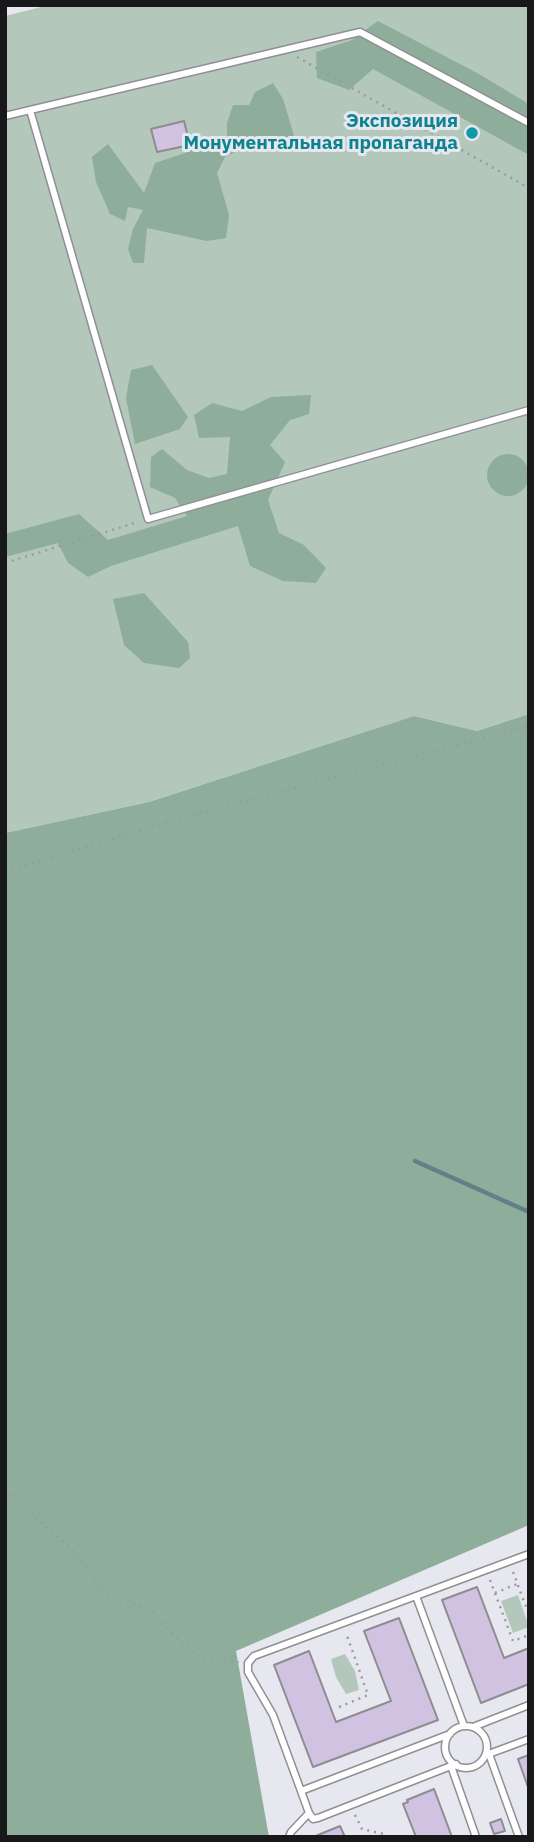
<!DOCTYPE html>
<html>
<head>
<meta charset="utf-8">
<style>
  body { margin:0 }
  #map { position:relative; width:534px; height:1842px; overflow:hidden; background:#e7e7ef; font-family:"IBM Plex Sans",sans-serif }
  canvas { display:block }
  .frame { position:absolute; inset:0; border:7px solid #18181a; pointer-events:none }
</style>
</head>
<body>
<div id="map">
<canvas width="534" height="1842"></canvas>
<div class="frame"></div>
</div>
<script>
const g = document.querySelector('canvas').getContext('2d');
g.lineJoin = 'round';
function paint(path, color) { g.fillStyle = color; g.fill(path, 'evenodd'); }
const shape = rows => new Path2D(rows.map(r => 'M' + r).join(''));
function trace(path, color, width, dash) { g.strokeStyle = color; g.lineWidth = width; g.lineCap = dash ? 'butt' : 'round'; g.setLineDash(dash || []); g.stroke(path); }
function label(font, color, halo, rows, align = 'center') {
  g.font = font + ' "IBM Plex Sans",sans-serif'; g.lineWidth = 6; g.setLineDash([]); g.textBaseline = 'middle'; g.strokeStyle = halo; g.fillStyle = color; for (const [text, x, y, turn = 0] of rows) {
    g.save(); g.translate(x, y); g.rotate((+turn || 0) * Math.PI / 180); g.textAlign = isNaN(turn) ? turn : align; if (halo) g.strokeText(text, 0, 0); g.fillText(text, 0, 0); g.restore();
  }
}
paint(shape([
  [49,5,529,5,529,714,477,731,414,716,149,802,5,833,5,16],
  [518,1595,529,1627,513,1633,501,1601],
  [345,1654,355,1671,359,1690,346,1694,336,1677,331,1659]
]), '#b3c8bb');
paint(shape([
  [378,21,479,74,529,104,529,155,373,69,349,90,317,78,316,52,352,40],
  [273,83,283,99,295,139,285,144,255,142,225,157,217,173,229,215,226,238,207,241,147,228,144,263,133,263,128,249,133,229,143,210,128,207,125,221,110,214,96,182,92,157,108,144,144,193,155,163,227,139,227,123,233,105,249,105,255,92],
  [152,365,188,417,180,429,135,444,126,398,131,370],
  [311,395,309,414,290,420,270,445,285,462,268,500,279,533,304,545,326,568,316,583,283,581,250,566,238,526,111,566,88,577,68,563,58,543,5,557,5,534,79,514,108,540,187,516,175,498,150,487,151,457,162,449,187,470,209,478,227,474,230,437,199,438,194,415,212,403,242,411,271,397],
  '487 475a21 21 0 1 1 42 0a21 21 0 1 1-42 0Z',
  [144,593,188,642,190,658,179,668,144,663,124,645,113,599],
  [529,714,529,1525,236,1651,269,1837,5,1837,5,833,149,802,414,716,477,731]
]), '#8ead9a');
trace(shape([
  [415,1161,529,1212]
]), '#648087', 4.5);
const building = shape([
  [184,121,190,145,157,152,151,129,184,121],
  [477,1587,504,1658,529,1648,529,1684,481,1703,442,1600,477,1587],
  [399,1618,438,1720,313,1767,274,1665,309,1651,336,1722,391,1701,364,1631,399,1618],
  [529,1755,529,1790,518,1759,529,1755],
  [434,1789,452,1837,416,1837,403,1804,408,1802,407,1800,434,1789],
  [501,1819,505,1831,494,1834,490,1823,501,1819],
  [340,1826,345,1837,313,1837,340,1826]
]);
paint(building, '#d0c2e0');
trace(building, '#8e8b91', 2);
const service = shape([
  [30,110,360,32,529,123],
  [5,116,30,110,148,519,529,410],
  [464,1726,416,1596,529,1554],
  '445 1747a21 21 0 1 1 42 0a21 21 0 1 1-42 0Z',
  [473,1727,529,1705],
  [450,1734,301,1791,309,1813,313,1819,318,1818,456,1764],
  [489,1754,519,1837],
  [486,1755,529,1739],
  [451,1766,476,1837],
  [301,1791,273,1715,248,1672,248,1663,254,1656,416,1596],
  [289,1837,291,1832,309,1813]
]);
trace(service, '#8f8f96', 9);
trace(shape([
  [297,57,529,188],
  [5,563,138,522],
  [5,872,163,823,529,726],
  [5,1489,71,1549,108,1595,151,1610,179,1640,200,1658,239,1662],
  [513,1572,529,1615],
  [490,1580,513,1641,529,1635],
  [495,1593,517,1584],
  [339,1707,368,1695,346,1633],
  [355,1815,362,1829,384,1834,387,1837]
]), '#9b9ba1', 2.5, [2, 5]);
trace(service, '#fff', 6);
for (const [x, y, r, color] of [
  [472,133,7,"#0f9aa8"]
]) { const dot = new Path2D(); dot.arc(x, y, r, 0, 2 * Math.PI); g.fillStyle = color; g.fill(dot); trace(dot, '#e7e7ef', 2.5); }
label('bold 19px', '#0d838f', '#e7e7ef', [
  ["Экспозиция",458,122],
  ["Монументальная пропаганда",458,144]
], 'right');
</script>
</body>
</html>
